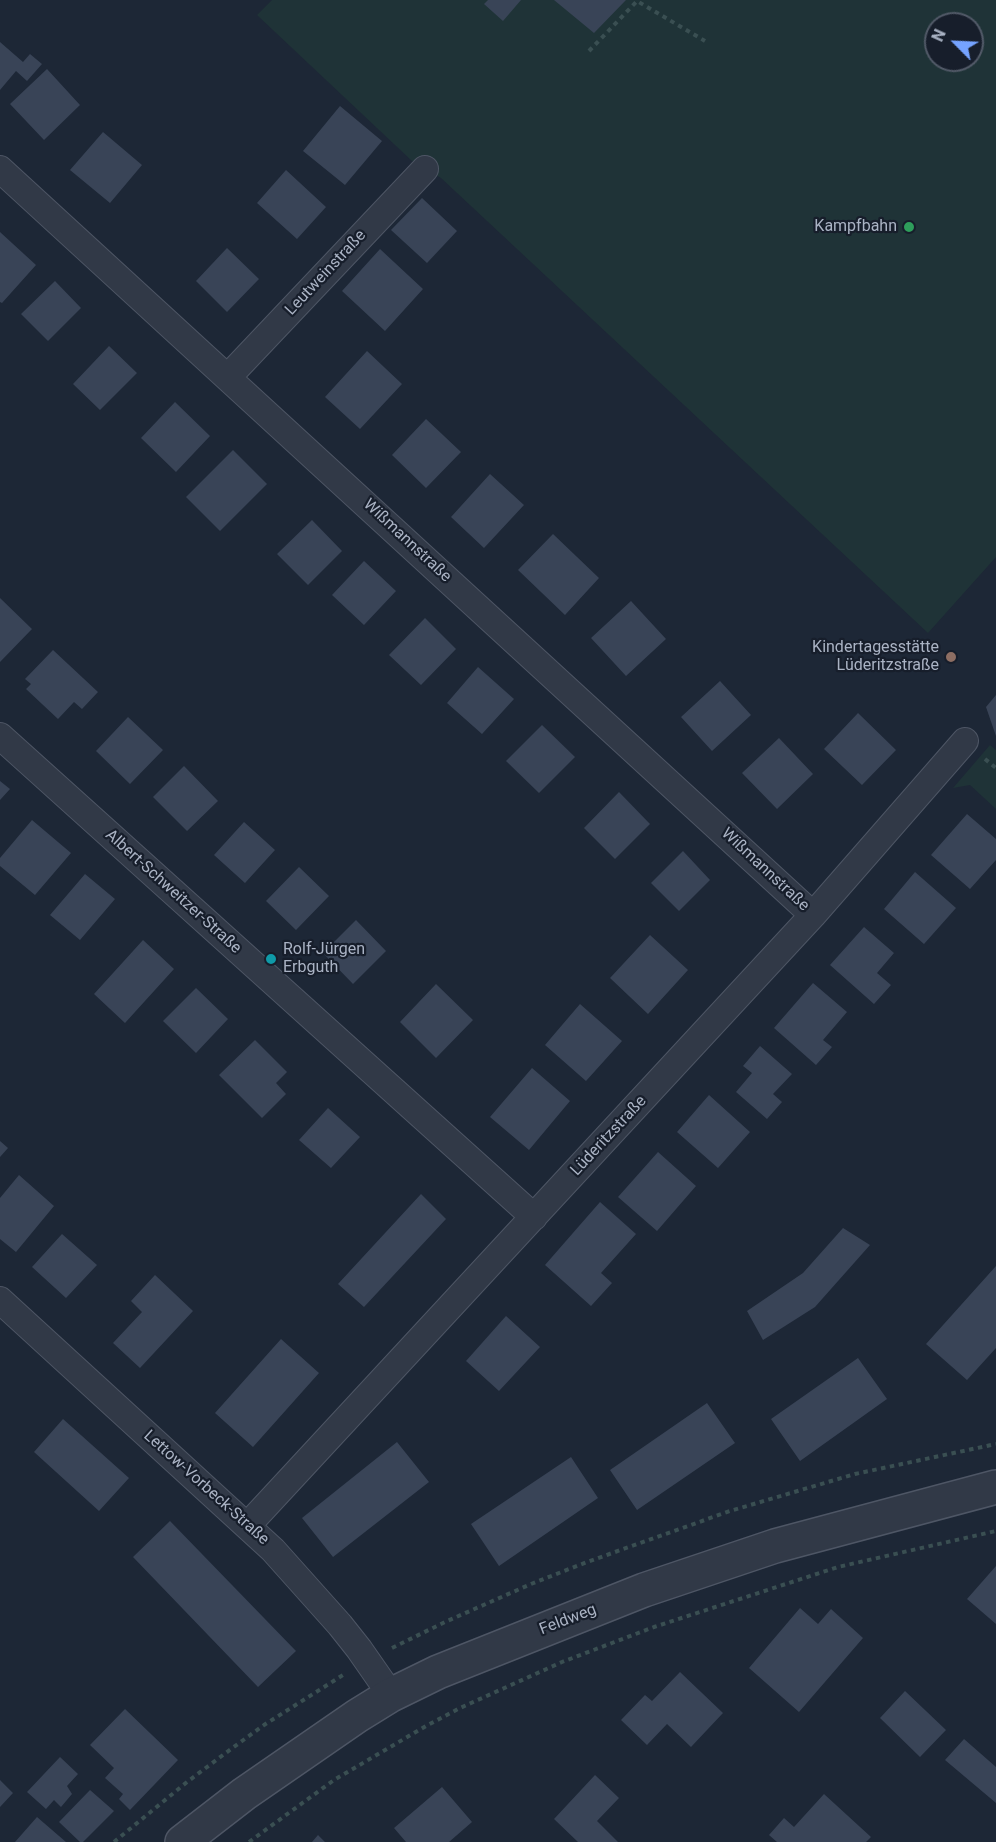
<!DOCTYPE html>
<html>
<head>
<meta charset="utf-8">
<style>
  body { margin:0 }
  #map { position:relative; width:996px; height:1842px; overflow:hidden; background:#1d2736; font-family:Roboto,sans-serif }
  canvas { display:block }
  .north { position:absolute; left:924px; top:12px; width:60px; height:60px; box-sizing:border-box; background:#171e2b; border:2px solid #525a68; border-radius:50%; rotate:294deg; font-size:16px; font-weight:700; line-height:24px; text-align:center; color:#aab3c4 }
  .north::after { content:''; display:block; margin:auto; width:21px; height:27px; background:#75a3ff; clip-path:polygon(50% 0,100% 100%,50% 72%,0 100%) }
</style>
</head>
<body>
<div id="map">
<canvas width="996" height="1842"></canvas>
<div class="north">N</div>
</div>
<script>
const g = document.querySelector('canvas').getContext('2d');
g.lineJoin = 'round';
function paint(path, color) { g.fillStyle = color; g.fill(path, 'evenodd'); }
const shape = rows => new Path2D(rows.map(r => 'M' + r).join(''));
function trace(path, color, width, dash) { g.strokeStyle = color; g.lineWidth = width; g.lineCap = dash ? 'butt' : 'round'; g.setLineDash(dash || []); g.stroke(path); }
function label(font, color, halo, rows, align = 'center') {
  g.font = font + ' Roboto,sans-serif'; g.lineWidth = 4.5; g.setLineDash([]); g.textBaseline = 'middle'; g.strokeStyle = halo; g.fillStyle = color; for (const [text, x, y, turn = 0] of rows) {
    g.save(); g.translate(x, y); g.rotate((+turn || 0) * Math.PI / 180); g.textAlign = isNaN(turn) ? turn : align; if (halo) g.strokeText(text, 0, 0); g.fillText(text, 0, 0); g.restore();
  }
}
paint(shape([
  [272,0,996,0,996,557,928,633,441,178,412,161,257,15],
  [936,24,972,24,972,60,936,60],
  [990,745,996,750,996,809,970,785,953,788]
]), '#1f3337');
paint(shape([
  [488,0,521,0,503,21,484,4],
  [554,0,626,0,594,33],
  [0,42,23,62,30,54,42,64,27,81,16,71,0,90],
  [47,69,80,105,44,140,10,104],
  [340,106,382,141,345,185,303,151],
  [103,132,142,165,110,203,70,170],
  [286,170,326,207,297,239,257,203],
  [422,198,457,231,427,263,391,230],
  [0,232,36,265,2,303,0,302],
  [227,248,259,279,227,312,196,281],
  [380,249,423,289,385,331,342,291],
  [55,281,81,308,48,341,21,314],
  [109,346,137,373,100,410,73,384],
  [367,351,402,384,360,429,325,397],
  [175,402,210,436,176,472,141,438],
  [426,419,461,452,426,488,392,455],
  [233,450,267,484,220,531,186,497],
  [490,474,524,505,484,548,451,517],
  [312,520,342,551,308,585,277,554],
  [553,534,599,578,565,615,518,570],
  [364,561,396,591,364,625,332,595],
  [0,598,32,629,0,662],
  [631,601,666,639,626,676,591,638],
  [425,618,456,649,421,685,389,655],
  [53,650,98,692,82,709,74,702,58,719,26,689,31,684,25,679],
  [478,667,514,699,482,734,447,703],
  [720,681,751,715,712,751,681,717],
  [996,695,996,736,986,707],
  [858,713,896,750,862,785,824,749],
  [128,717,163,750,130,784,96,751],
  [542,725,575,757,539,793,506,761],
  [779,738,813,774,777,809,742,773],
  [184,766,218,801,187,831,153,797],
  [0,781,10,789,0,800],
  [619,792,650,824,615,859,584,828],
  [967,814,996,839,996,860,970,889,931,855],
  [32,820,71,853,35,895,0,866,0,858],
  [244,822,275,850,245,883,214,855],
  [683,851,710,880,679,911,651,883],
  [299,867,329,896,296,930,266,901],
  [915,872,956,908,924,944,884,909],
  [85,874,115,899,80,940,50,915],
  [356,920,386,951,353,984,323,953],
  [864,927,894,953,877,973,891,985,874,1004,830,965],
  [650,935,688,970,648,1014,610,978],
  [143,940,174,969,125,1023,94,994],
  [813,983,847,1012,823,1040,832,1047,816,1065,774,1028],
  [436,984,473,1020,436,1058,400,1022],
  [196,988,228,1019,196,1053,163,1021],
  [580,1004,622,1041,586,1081,545,1045],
  [255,1040,287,1072,276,1083,286,1094,262,1118,219,1075],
  [760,1046,792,1074,773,1094,782,1102,767,1119,736,1092,752,1073,743,1066],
  [532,1068,570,1101,529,1150,490,1117],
  [709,1095,750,1132,718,1168,677,1132],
  [328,1108,360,1137,331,1168,299,1140],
  [0,1141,8,1148,0,1157],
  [658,1152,696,1186,657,1231,618,1197],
  [19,1175,54,1206,16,1252,0,1239,0,1198],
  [421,1194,446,1219,364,1307,338,1284],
  [600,1202,636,1234,601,1273,612,1283,591,1306,545,1265],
  [843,1228,870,1245,815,1307,763,1340,747,1311,803,1273],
  [62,1234,97,1265,66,1298,32,1267],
  [996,1266,996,1348,967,1380,926,1344],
  [155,1275,193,1311,140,1368,113,1343,142,1312,131,1301],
  [506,1316,540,1347,499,1391,466,1361],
  [281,1339,319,1373,253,1447,215,1413],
  [858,1358,887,1399,800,1461,771,1419],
  [707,1403,735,1443,637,1510,610,1470],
  [63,1419,129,1478,99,1511,34,1452],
  [397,1442,429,1482,333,1557,302,1518],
  [571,1457,598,1498,499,1566,471,1524],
  [170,1521,296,1651,258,1687,133,1557],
  [996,1566,996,1624,967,1599],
  [800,1608,818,1624,831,1609,863,1638,799,1712,749,1668],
  [680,1672,723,1713,691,1747,667,1724,647,1745,621,1720,645,1695,652,1701],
  [905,1691,946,1730,920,1757,880,1718],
  [125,1709,178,1760,130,1810,119,1799,123,1794,105,1778,114,1768,90,1745],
  [964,1739,996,1767,996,1803,945,1760],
  [60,1757,78,1774,67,1786,72,1794,61,1807,54,1800,46,1809,27,1792],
  [595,1775,619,1798,597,1821,618,1842,578,1842,554,1819],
  [0,1780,13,1793,0,1807],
  [442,1787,472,1822,449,1842,406,1842,394,1828],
  [90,1790,114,1811,83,1842,80,1842,59,1822],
  [824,1794,871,1837,866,1842,777,1842,769,1835,784,1818,794,1827],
  [37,1817,66,1842,15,1842],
  [318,1835,325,1842,312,1842]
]), '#394457');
const minor = shape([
  [0,169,813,915],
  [228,377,425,169],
  [0,736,534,1217],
  [0,1300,273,1550,340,1625,359,1649,391,1695],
  [247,1526,813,915,965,741]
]);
const tertiary = shape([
  [182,1842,244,1794,357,1716,391,1695,438,1672,644,1590,775,1546,996,1487]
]);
trace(minor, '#4e5665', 28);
trace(tertiary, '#4e5665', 36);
trace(shape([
  [589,51,637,1,705,41],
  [985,759,996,768],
  [392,1648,445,1622,531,1584,587,1562,730,1511,855,1474,996,1444],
  [114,1842,187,1782,231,1749,264,1725,343,1675],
  [249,1842,334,1780,426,1726,460,1708,562,1662,654,1627,838,1567,996,1531]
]), '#3a4f52', 4, [4.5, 4.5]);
trace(minor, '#313947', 26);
trace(tertiary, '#313947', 33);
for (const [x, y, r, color] of [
  [909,227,6,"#2e9e5b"],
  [951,657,6,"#8d6e63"],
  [271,959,6,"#0f9aa8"]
]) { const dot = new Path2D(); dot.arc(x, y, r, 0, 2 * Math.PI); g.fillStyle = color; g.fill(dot); trace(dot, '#171e2b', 2); }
label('16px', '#aab3c4', '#171e2b', [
  ["Kampfbahn",897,227],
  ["Kindertagesstätte",939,648],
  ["Lüderitzstraße",939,666],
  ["Rolf-Jürgen",283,950,"left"],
  ["Erbguth",283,968,"left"]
], 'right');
label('16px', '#aab3c4', '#171e2b', [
  ["Leutweinstraße",326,273,-47],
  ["Wißmannstraße",407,541,43],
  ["Wißmannstraße",765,870,43],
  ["Albert-Schweitzer-Straße",173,892,42],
  ["Lüderitzstraße",609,1136,-47],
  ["Lettow-Vorbeck-Straße",206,1488,42],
  ["Feldweg",568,1620,-21]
]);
</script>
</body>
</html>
